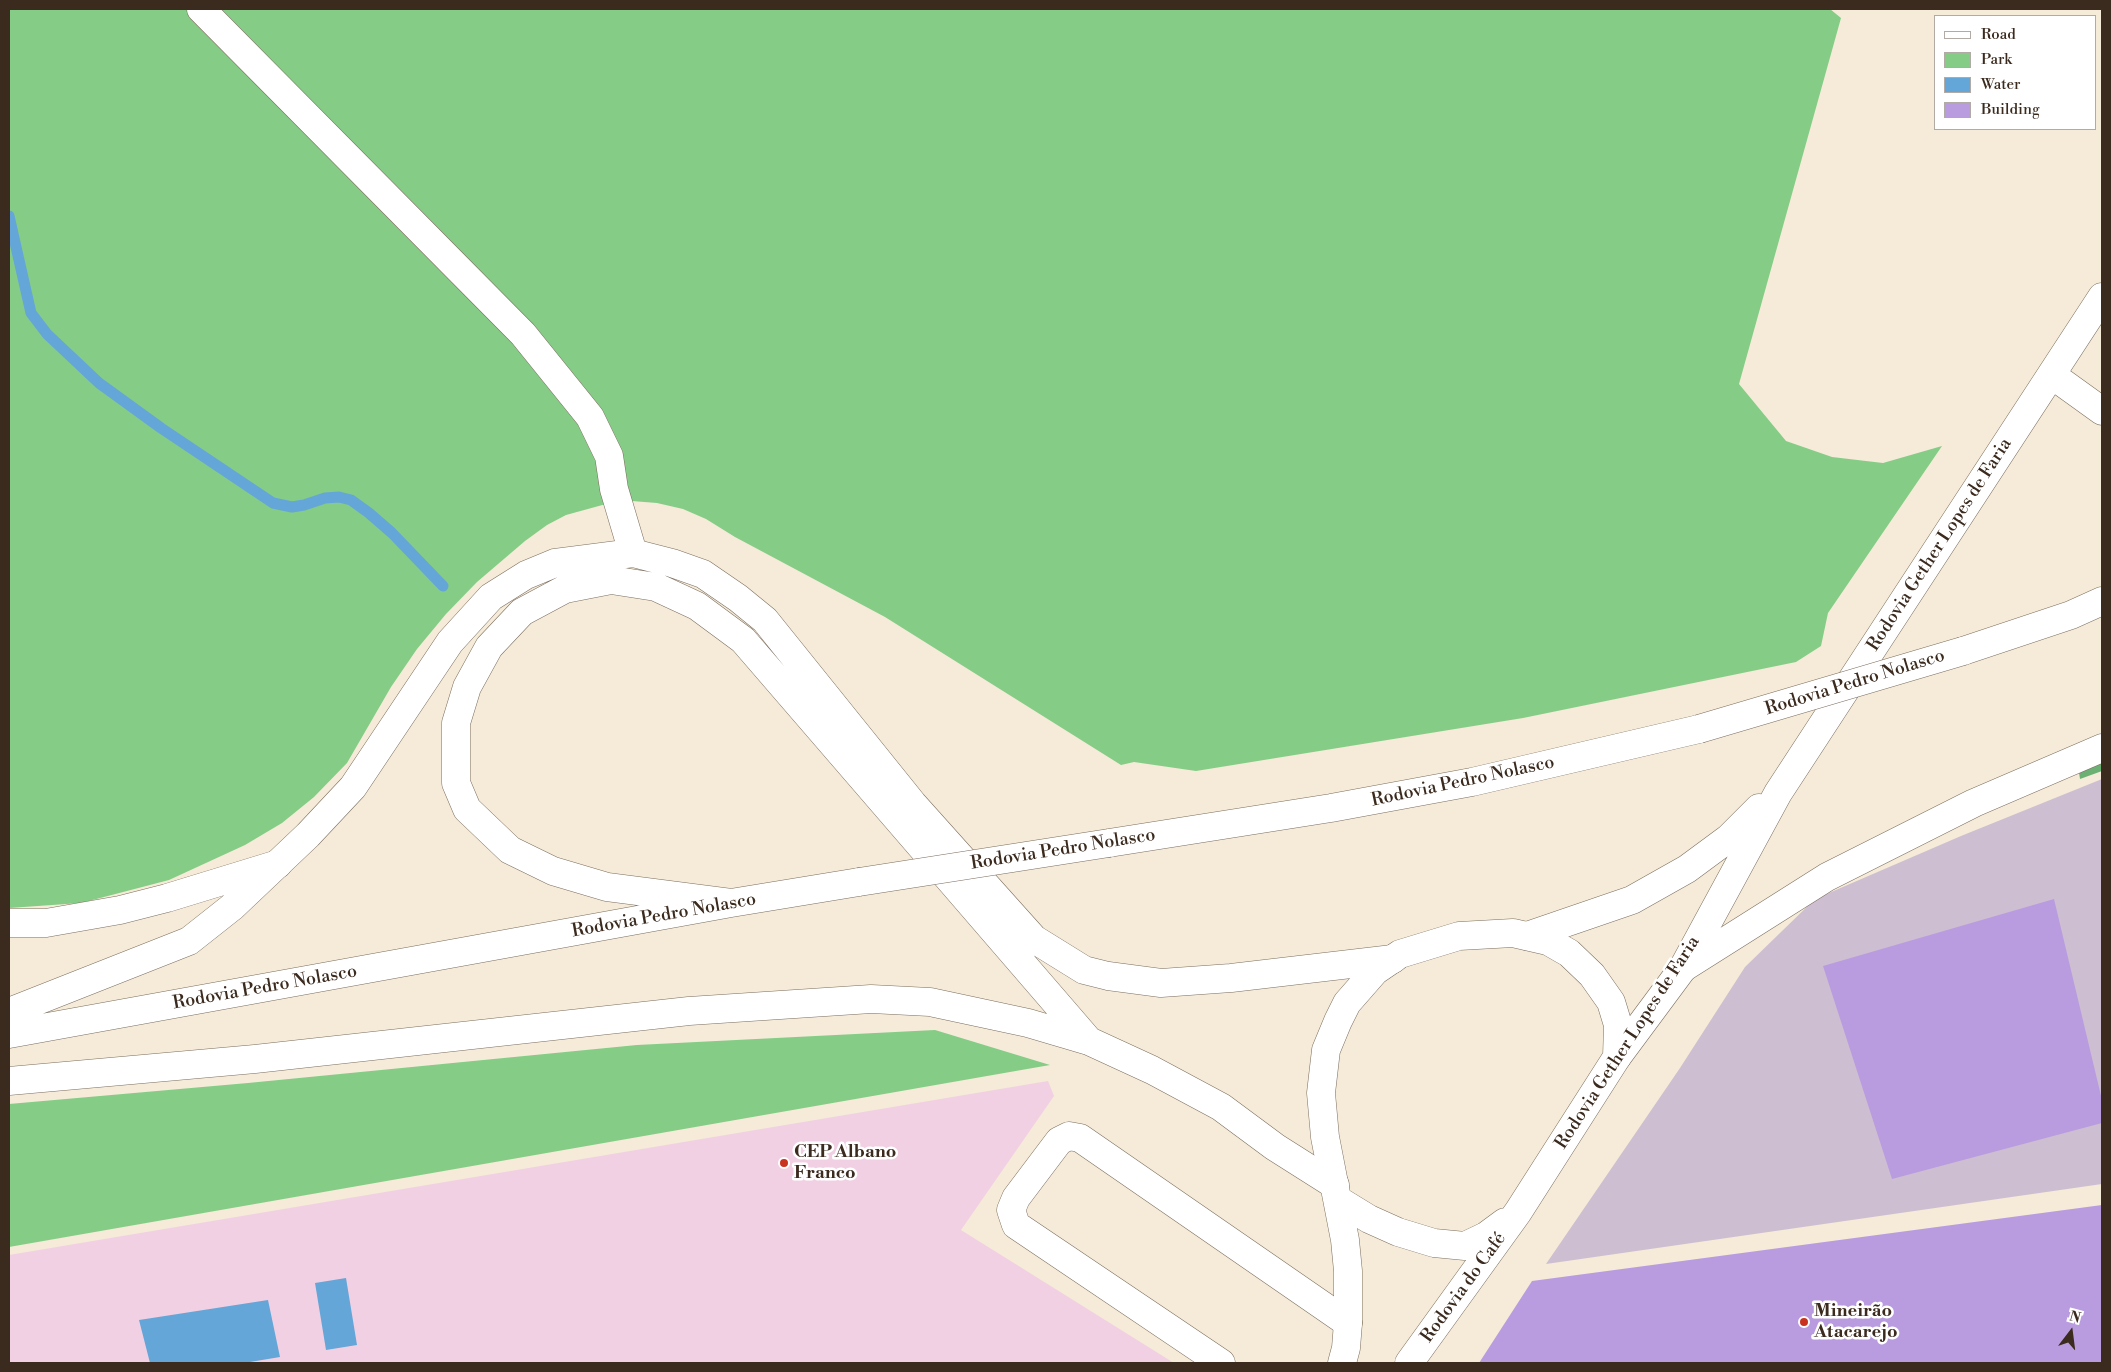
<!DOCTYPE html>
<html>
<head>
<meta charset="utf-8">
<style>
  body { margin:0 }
  #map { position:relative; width:2111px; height:1372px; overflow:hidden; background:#f5ebd8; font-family:"Libre Bodoni",serif }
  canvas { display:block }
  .frame { position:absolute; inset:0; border:10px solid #3b2a1e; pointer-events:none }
  .legend { position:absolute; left:1934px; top:15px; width:162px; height:115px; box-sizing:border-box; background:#fff; border:1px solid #b1aaa5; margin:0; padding:6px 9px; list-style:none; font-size:15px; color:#3b2a1e }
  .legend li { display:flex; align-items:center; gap:10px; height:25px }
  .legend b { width:25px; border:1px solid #b1aaa5 }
  .north { position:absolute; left:2046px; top:1307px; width:50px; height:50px; -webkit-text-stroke:4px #fff; paint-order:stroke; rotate:15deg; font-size:14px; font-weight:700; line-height:20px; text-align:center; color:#3b2a1e }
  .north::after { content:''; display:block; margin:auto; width:18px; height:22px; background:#3b2a1e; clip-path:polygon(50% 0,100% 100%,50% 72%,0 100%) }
</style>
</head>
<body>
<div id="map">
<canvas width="2111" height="1372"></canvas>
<div class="frame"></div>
<ul class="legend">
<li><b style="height:6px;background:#fff"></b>Road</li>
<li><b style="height:14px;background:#85cc87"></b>Park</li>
<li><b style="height:14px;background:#65a6d8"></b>Water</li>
<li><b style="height:14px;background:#b99ce0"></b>Building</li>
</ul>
<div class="north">N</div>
</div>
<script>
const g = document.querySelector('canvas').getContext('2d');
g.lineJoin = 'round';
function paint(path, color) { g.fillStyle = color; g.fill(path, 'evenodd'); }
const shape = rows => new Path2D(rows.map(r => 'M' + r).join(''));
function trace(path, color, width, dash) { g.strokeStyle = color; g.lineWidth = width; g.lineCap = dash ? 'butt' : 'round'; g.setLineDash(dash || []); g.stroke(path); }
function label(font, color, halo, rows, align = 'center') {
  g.font = font + ' "Libre Bodoni",serif'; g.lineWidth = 5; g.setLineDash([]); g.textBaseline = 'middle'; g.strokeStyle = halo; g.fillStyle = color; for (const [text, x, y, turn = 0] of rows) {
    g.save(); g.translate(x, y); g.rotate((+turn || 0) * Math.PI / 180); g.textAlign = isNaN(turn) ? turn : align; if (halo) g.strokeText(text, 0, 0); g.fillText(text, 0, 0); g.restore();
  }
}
paint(shape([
  [1048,1081,1054,1096,961,1230,1174,1363,9,1363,9,1255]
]), '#f1d0e3');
paint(shape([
  [2102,779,2102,1184,1546,1264,1680,1068,1745,967,1815,899,1961,836]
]), '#cebed1');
paint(shape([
  [9,9,1830,9,1841,18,1739,384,1786,441,1832,457,1883,463,1942,446,1828,613,1821,646,1796,662,1523,718,1196,771,1134,762,1121,765,885,617,735,537,706,519,683,509,657,503,632,501,606,504,566,515,547,525,525,541,477,582,446,614,417,649,391,687,347,763,314,797,282,823,245,845,169,880,81,903,9,908],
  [935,1030,1050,1065,9,1247,9,1104,248,1083,637,1045]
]), '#85cc87');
paint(shape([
  [2102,754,2102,771,2080,779,2078,766]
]), '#6cb074');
paint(shape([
  [346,1278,357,1345,326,1350,315,1283],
  [268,1300,280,1357,244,1363,150,1363,139,1320]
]), '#65a6d8');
trace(shape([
  [9,216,31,313,47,334,99,383,161,428,273,503,292,507,304,505,325,498,339,497,351,500,369,513,392,533,443,586]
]), '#65a6d8', 11);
paint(shape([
  [2054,899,2102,1100,2102,1123,1892,1179,1823,966],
  [2102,1205,2102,1363,1479,1363,1532,1281]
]), '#b99ce0');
const minor = shape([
  [201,9,523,334,590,417,609,456,614,489,633,553],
  [2052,375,2102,411],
  [9,923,46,923,120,910,167,898,278,864],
  [1527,936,1632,900,1687,869,1729,838,1759,808],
  [1617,1057,1683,968,1778,793,2102,297],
  [1221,1363,1016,1225,1011,1210,1016,1198,1059,1141,1069,1136,1080,1138,1348,1323]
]);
const major = shape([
  [1338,1200,1369,1219,1398,1232,1434,1243,1465,1246,1486,1236,1505,1222],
  [1342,1363,1346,1348,1348,1323,1348,1271,1345,1240,1325,1137,1321,1093,1326,1050,1338,1021,1347,1003,1375,971,1400,954,1459,936,1513,933,1548,941,1569,953,1592,975,1611,1002,1618,1025,1617,1057,1518,1212,1409,1363]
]);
const highway = shape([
  [1963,651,2071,615,2102,601],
  [1109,843,1331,808,1472,782,1699,729],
  [731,903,607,887,553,871,510,850,467,809,456,783,456,723,467,687,489,647,522,612,565,589,611,580,656,587,697,606,743,640,1089,1041],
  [1683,968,1827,877,1974,803,2102,748],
  [9,1012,189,941,232,907,308,835,353,787,450,642,491,597,526,575,555,563,633,553,672,563,703,574,738,598,765,620,913,804,1034,939,1084,970,1108,976,1161,983,1231,978,1393,959],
  [9,1034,731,903,859,882],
  [9,1081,255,1059,689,1011,871,999,930,1002,1028,1023,1089,1041,1152,1070,1221,1107,1275,1147,1335,1185]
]);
trace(minor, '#7c6e5f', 29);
trace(major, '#7c6e5f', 29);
trace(highway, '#7c6e5f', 29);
trace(minor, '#fff', 28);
trace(major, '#fff', 28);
trace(highway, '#fff', 28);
const highwayBridge = shape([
  [1699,729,1963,651],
  [859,882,1109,843]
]);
trace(highwayBridge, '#7c6e5f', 29, []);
trace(highwayBridge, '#fff', 28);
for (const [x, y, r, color] of [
  [784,1163,5,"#c8321e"],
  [1804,1322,5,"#c8321e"]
]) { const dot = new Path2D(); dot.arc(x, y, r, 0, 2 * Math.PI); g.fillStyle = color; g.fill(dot); trace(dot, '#fff', 2); }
label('18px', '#3b2a1e', '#fff', [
  ["Rodovia Gether Lopes de Faria",1940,545,-57],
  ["Rodovia Pedro Nolasco",1855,683,-17],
  ["Rodovia Pedro Nolasco",1463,782,-12],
  ["Rodovia Pedro Nolasco",1063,850,-9],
  ["Rodovia Pedro Nolasco",664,916,-10],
  ["Rodovia Pedro Nolasco",265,988,-10],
  ["Rodovia Gether Lopes de Faria",1628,1043,-57],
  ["Rodovia do Café",1464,1288,-54]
]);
label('bold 18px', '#3b2a1e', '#fff', [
  ["CEP Albano",794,1153],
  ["Franco",794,1174],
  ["Mineirão",1814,1312],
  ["Atacarejo",1814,1333]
], 'left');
</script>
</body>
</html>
